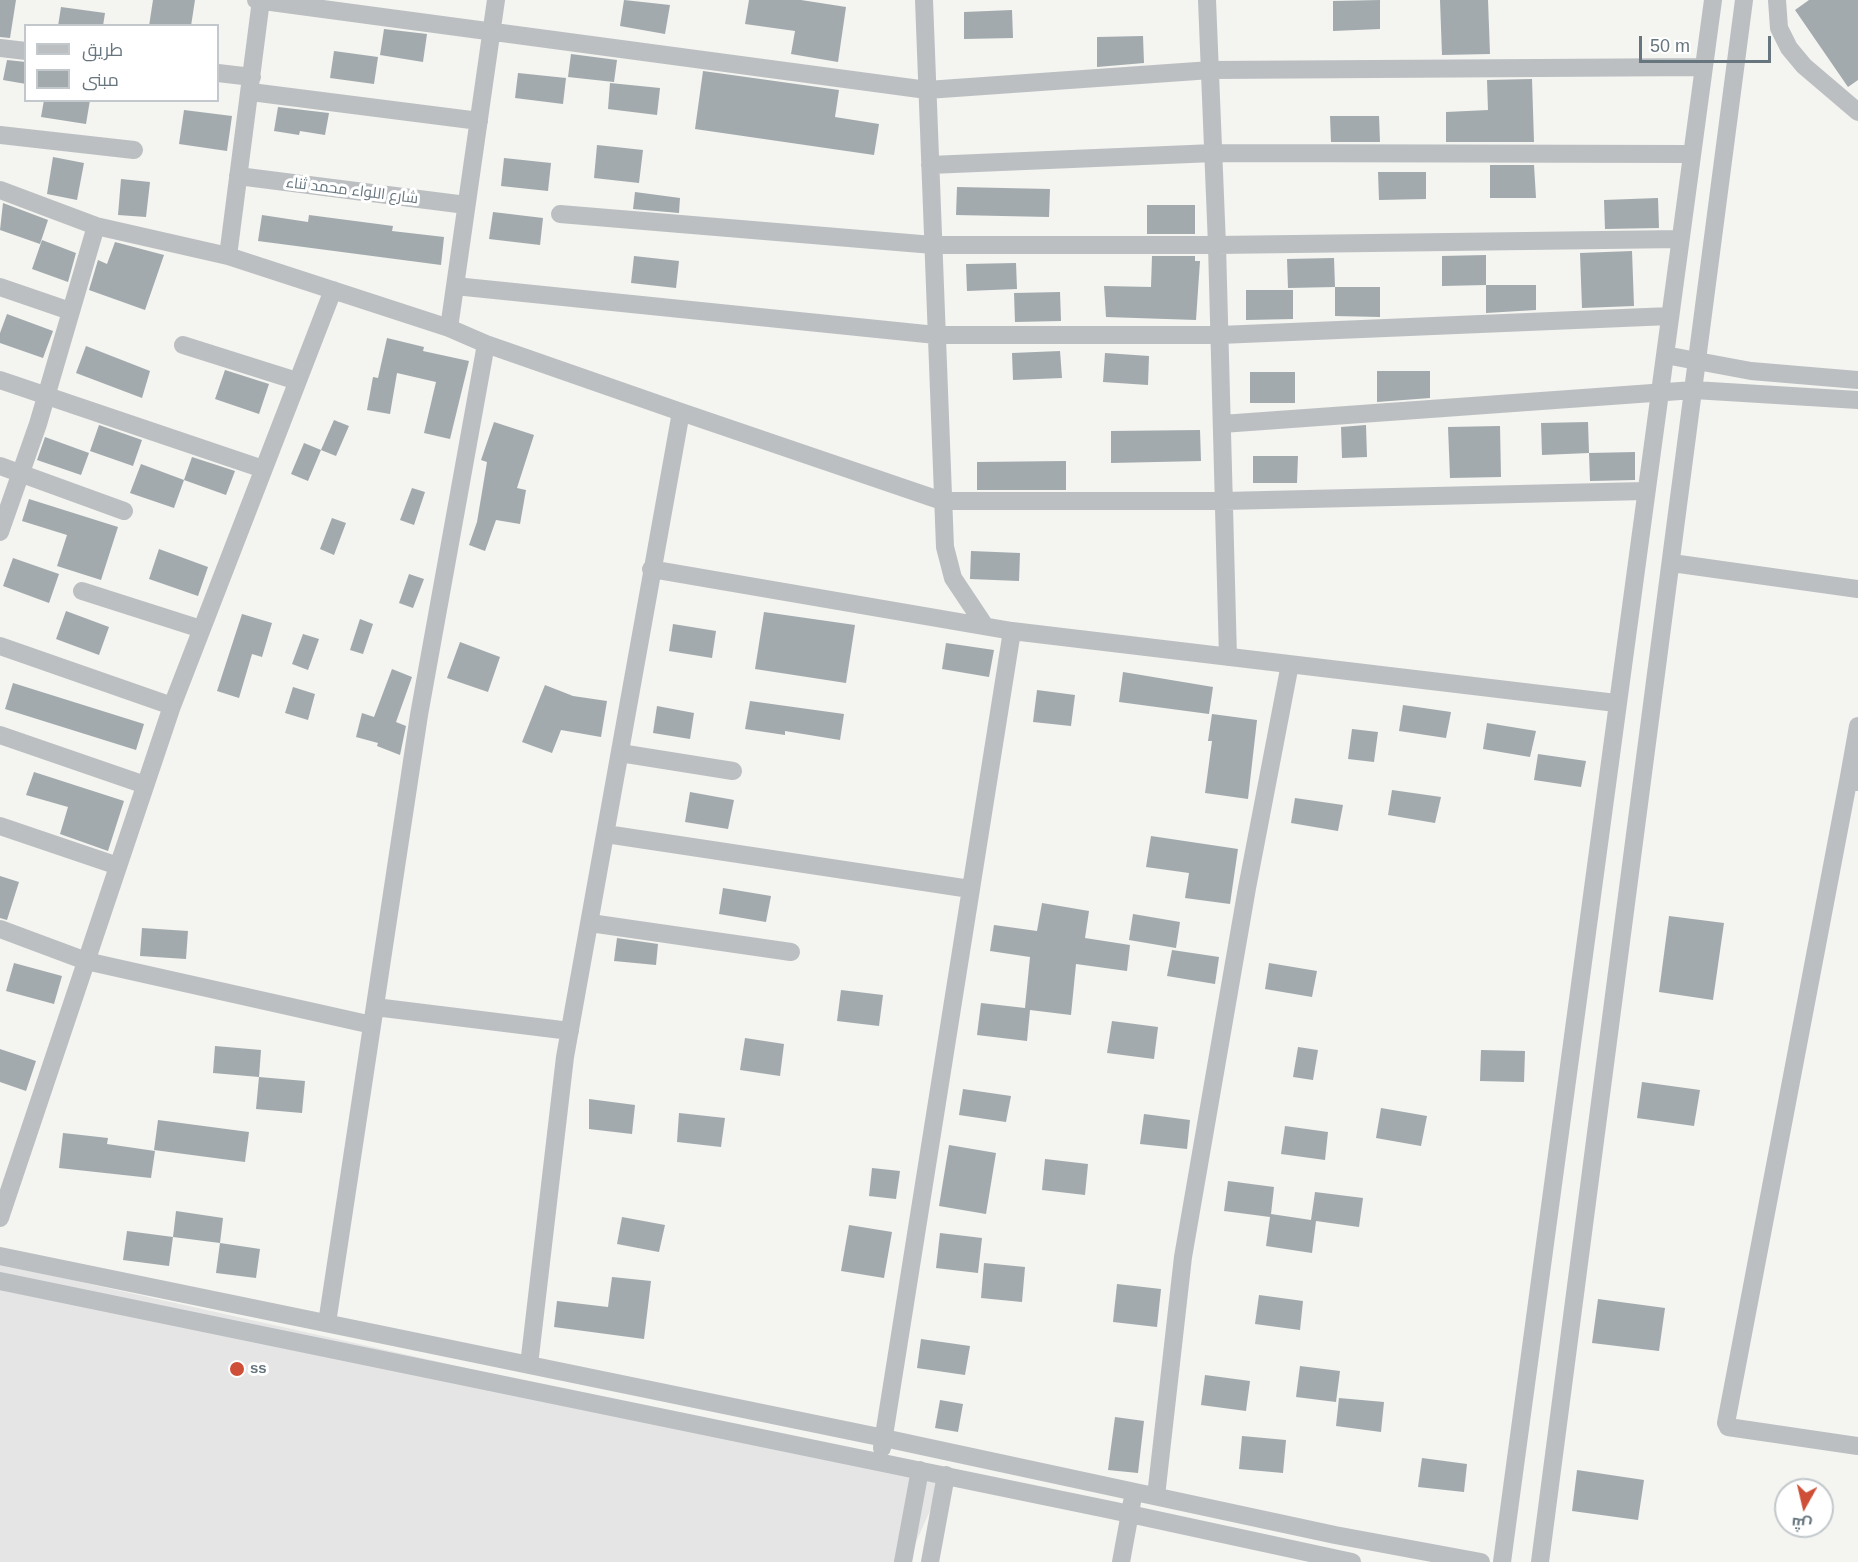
<!DOCTYPE html>
<html>
<head>
<meta charset="utf-8">
<style>
  body { margin:0 }
  #map { position:relative; width:1858px; height:1562px; overflow:hidden; background:#f4f4f0; font-family:Helvetica,Cairo,sans-serif }
  canvas { display:block }
  .legend { position:absolute; left:24px; top:24px; width:195px; height:78px; box-sizing:border-box; background:#fff; border:2px solid #c2c8cb; margin:0; padding:8px 10px; list-style:none; font-size:18px; color:#66757e }
  .legend li { display:flex; align-items:center; gap:12px; height:30px }
  .legend b { width:30px; border:2px solid #c2c8cb }
  .north { position:absolute; left:1774px; top:1478px; width:60px; height:60px; box-sizing:border-box; background:#fff; border:2px solid #c2c8cb; border-radius:50%; rotate:188deg; font-size:16px; font-weight:700; line-height:24px; text-align:center; color:#66757e }
  .north::after { content:''; display:block; margin:auto; width:21px; height:27px; background:#ce4e37; clip-path:polygon(50% 0,100% 100%,50% 72%,0 100%) }
  .scale { position:absolute; left:1639px; top:36px; width:132px; height:27px; box-sizing:border-box; border:3px solid #66757e; border-top:0; padding-left:8px; font-size:18px; line-height:21px; white-space:nowrap; color:#66757e; -webkit-text-stroke:4px #fff; paint-order:stroke }
</style>
</head>
<body>
<div id="map">
<canvas width="1858" height="1562"></canvas>
<ul class="legend">
<li><b style="height:8px;background:#bbbfc2"></b>طريق</li>
<li><b style="height:16px;background:#a2aaae"></b>مبنى</li>
</ul>
<div class="north">ش</div>
<div class="scale">50 m</div>
</div>
<script>
const g = document.querySelector('canvas').getContext('2d');
g.lineJoin = 'round';
function paint(path, color) { g.fillStyle = color; g.fill(path, 'evenodd'); }
const shape = rows => new Path2D(rows.map(r => 'M' + r).join(''));
function trace(path, color, width, dash) { g.strokeStyle = color; g.lineWidth = width; g.lineCap = dash ? 'butt' : 'round'; g.setLineDash(dash || []); g.stroke(path); }
function label(font, color, halo, rows, align = 'center') {
  g.font = font + ' Helvetica,Cairo,sans-serif'; g.lineWidth = 6; g.setLineDash([]); g.textBaseline = 'middle'; g.strokeStyle = halo; g.fillStyle = color; for (const [text, x, y, turn = 0] of rows) {
    g.save(); g.translate(x, y); g.rotate((+turn || 0) * Math.PI / 180); g.textAlign = isNaN(turn) ? turn : align; if (halo) g.strokeText(text, 0, 0); g.fillText(text, 0, 0); g.restore();
  }
}
paint(shape([
  [0,1264,946,1475,907,1562,0,1562]
]), '#e4e5e4');
paint(shape([
  [0,0,16,0,10,38,0,37],
  [153,0,195,0,191,26,149,26],
  [624,0,670,5,665,34,620,26],
  [749,0,801,0,846,7,838,62,791,54,795,31,745,24],
  [1380,0,1380,29,1333,31,1333,1],
  [1440,0,1488,0,1490,54,1442,55],
  [1809,0,1858,0,1858,80,1848,87,1795,10],
  [61,7,105,13,103,26,58,26],
  [1012,10,1013,38,964,39,964,12],
  [384,29,427,34,423,62,380,55],
  [1143,36,1144,63,1097,67,1097,37],
  [334,51,378,57,374,84,330,78],
  [571,54,617,60,614,82,568,77],
  [7,60,26,62,26,84,3,80],
  [703,71,839,90,835,117,879,124,874,155,695,129],
  [518,73,566,78,563,104,515,98],
  [1532,79,1534,142,1446,142,1446,112,1488,110,1487,80],
  [610,83,660,88,657,115,608,109],
  [44,100,90,100,86,124,41,117],
  [278,107,329,113,325,135,300,131,299,135,274,131],
  [184,110,232,116,227,151,179,144],
  [1330,116,1379,116,1380,142,1331,142],
  [597,145,643,150,639,183,594,178],
  [53,157,84,163,77,200,47,194],
  [504,158,551,163,548,191,501,186],
  [1490,165,1534,165,1536,198,1490,198],
  [1378,172,1426,172,1426,199,1379,200],
  [121,179,150,182,146,217,118,215],
  [957,187,1050,189,1049,217,956,215],
  [635,192,680,198,679,213,633,209],
  [1658,198,1659,228,1605,229,1604,200],
  [3,203,48,220,40,244,0,230],
  [1147,205,1195,205,1195,234,1147,234],
  [493,212,543,218,540,245,489,239],
  [262,215,308,222,309,215,393,226,392,231,444,237,441,265,258,241],
  [42,240,76,253,68,282,32,269],
  [115,242,164,255,145,310,89,290,98,260,107,264],
  [1632,251,1634,306,1582,308,1580,253],
  [1486,255,1486,285,1442,286,1442,256],
  [634,256,679,261,676,288,631,283],
  [1152,256,1195,256,1195,261,1200,261,1196,320,1106,317,1104,286,1151,287],
  [1334,258,1335,287,1288,288,1287,259],
  [1016,263,1017,289,967,291,966,264],
  [1486,285,1536,285,1536,310,1486,313],
  [1335,287,1380,287,1380,317,1335,316],
  [1246,290,1293,290,1293,319,1246,320],
  [1060,292,1061,321,1015,322,1014,293],
  [7,314,53,331,43,358,0,343,0,333],
  [387,338,424,347,423,351,469,361,450,439,424,433,436,382,397,373,390,414,367,410,373,377,378,378],
  [86,346,150,371,142,398,76,373],
  [1060,351,1062,378,1013,380,1012,353],
  [1105,353,1149,356,1148,385,1103,382],
  [225,370,269,384,259,414,215,399],
  [1377,371,1430,371,1430,398,1377,402],
  [1250,372,1295,372,1295,403,1250,403],
  [334,420,349,426,336,456,321,450],
  [494,422,534,435,517,488,526,490,520,524,496,520,485,551,469,545,477,522,487,462,481,460],
  [1588,422,1589,453,1542,455,1541,423],
  [99,425,142,440,133,466,90,451],
  [1366,425,1367,457,1342,458,1341,427],
  [1500,426,1501,477,1450,478,1448,427],
  [1200,430,1201,461,1111,463,1111,431],
  [45,437,89,453,81,475,37,460],
  [304,443,321,450,308,481,291,474],
  [1635,452,1635,480,1590,481,1589,453],
  [1253,456,1298,456,1297,483,1253,483],
  [192,457,235,471,226,495,184,480],
  [1066,461,1066,490,977,490,977,462],
  [141,464,184,480,174,508,130,493],
  [412,488,425,492,414,525,400,520],
  [29,499,118,527,101,580,57,566,67,535,22,521],
  [332,518,346,523,334,555,320,549],
  [159,549,208,567,198,596,149,579],
  [971,551,1020,553,1019,581,970,579],
  [13,558,59,574,49,603,3,586],
  [409,574,424,579,413,608,399,603],
  [66,611,109,627,99,655,56,639],
  [764,612,855,625,846,683,755,669],
  [242,614,272,623,262,657,252,654,239,698,217,691],
  [360,619,373,624,363,654,350,650],
  [673,624,716,631,712,658,669,651],
  [303,634,319,639,308,670,292,664],
  [460,642,500,657,488,692,447,678],
  [946,643,994,650,989,677,942,669],
  [392,669,412,677,396,722,406,726,400,755,377,746,378,743,356,737,362,713,374,717],
  [1123,672,1213,687,1209,714,1119,702],
  [13,683,144,724,136,750,5,709],
  [545,685,573,696,607,701,601,737,561,730,552,753,522,742],
  [293,687,315,694,308,720,285,713],
  [1037,690,1075,695,1071,726,1033,722],
  [750,701,844,714,840,740,785,731,785,735,745,729],
  [1403,705,1451,712,1446,738,1399,731],
  [657,706,694,713,690,739,653,733],
  [1212,714,1257,720,1248,799,1205,793,1212,741,1208,741],
  [1487,723,1536,731,1530,757,1483,749],
  [1352,729,1378,732,1374,762,1348,759],
  [1538,754,1586,761,1581,787,1534,780],
  [34,772,124,801,108,851,60,834,68,807,26,795],
  [1392,790,1441,797,1435,823,1388,815],
  [690,792,734,800,728,829,685,822],
  [1295,798,1343,805,1338,831,1291,823],
  [1151,836,1238,849,1230,904,1185,898,1189,873,1146,867],
  [0,876,19,882,7,920,0,918],
  [723,888,771,896,766,922,719,914],
  [1042,903,1089,911,1085,938,1130,945,1127,971,1076,964,1071,1015,1030,1010,1027,1041,977,1035,981,1003,1025,1008,1030,957,990,951,994,925,1037,931],
  [1133,914,1180,922,1176,948,1129,940],
  [1669,916,1724,923,1713,1000,1659,992],
  [142,928,188,931,186,959,140,956],
  [617,938,658,944,656,965,614,961],
  [1172,950,1219,957,1215,984,1167,976],
  [14,963,62,976,54,1004,6,991],
  [1269,963,1317,971,1312,997,1265,989],
  [841,990,883,995,879,1026,837,1021],
  [1112,1021,1158,1027,1154,1059,1107,1053],
  [745,1038,784,1044,780,1076,740,1070],
  [215,1046,261,1050,259,1077,213,1073],
  [1298,1047,1318,1050,1313,1080,1293,1077],
  [0,1049,36,1061,26,1091,0,1082],
  [1481,1050,1525,1051,1524,1082,1480,1081],
  [259,1077,305,1081,302,1113,256,1109],
  [1642,1082,1700,1090,1694,1126,1637,1118],
  [963,1089,1011,1096,1006,1122,959,1115],
  [589,1099,635,1105,632,1134,589,1129],
  [1381,1108,1427,1116,1421,1146,1376,1138],
  [679,1113,725,1118,721,1147,677,1142],
  [1144,1114,1190,1120,1187,1149,1140,1144],
  [158,1120,249,1132,245,1162,154,1150],
  [1285,1126,1328,1132,1325,1160,1281,1154],
  [63,1133,108,1138,107,1144,155,1151,151,1178,59,1168],
  [949,1145,996,1153,986,1214,939,1206],
  [1045,1159,1088,1164,1085,1195,1042,1190],
  [872,1168,900,1171,896,1199,869,1196],
  [1228,1181,1274,1187,1271,1214,1311,1220,1315,1192,1363,1198,1359,1227,1316,1221,1312,1253,1266,1246,1270,1217,1224,1211],
  [176,1211,223,1218,220,1243,173,1237],
  [622,1217,665,1225,659,1252,617,1244],
  [849,1225,892,1232,884,1278,841,1271],
  [127,1231,173,1237,169,1266,123,1260],
  [940,1233,982,1238,978,1273,936,1268],
  [220,1243,260,1249,256,1278,216,1273],
  [984,1263,1025,1267,1022,1302,981,1298],
  [612,1277,651,1281,644,1339,554,1327,557,1301,608,1307],
  [1117,1284,1161,1289,1157,1327,1113,1322],
  [1259,1295,1303,1301,1300,1330,1255,1324],
  [1598,1299,1665,1308,1659,1351,1592,1343],
  [921,1339,970,1346,965,1375,917,1368],
  [1300,1366,1340,1371,1336,1402,1296,1397],
  [1205,1375,1250,1381,1246,1411,1201,1405],
  [1339,1398,1384,1402,1381,1432,1336,1426],
  [940,1400,963,1404,958,1432,935,1428],
  [1115,1417,1144,1421,1138,1473,1108,1470],
  [1242,1436,1286,1440,1283,1473,1239,1469],
  [1422,1458,1467,1464,1464,1492,1418,1487],
  [1577,1470,1644,1480,1638,1520,1572,1511]
]), '#a2aaae');
trace(shape([
  [256,0,927,90,1211,70,1703,67],
  [924,0,945,547,953,578,985,626],
  [1207,0,1217,245,1228,657],
  [1777,0,1779,28,1789,48,1804,66,1858,112],
  [0,48,26,51],
  [218,73,252,77],
  [251,92,479,121],
  [0,135,134,150],
  [930,165,1214,153,1691,154],
  [238,176,466,205],
  [0,190,96,226,228,256,449,328,486,344,681,412,942,501,1224,501,1645,491],
  [560,214,933,245,1217,245,1680,239],
  [228,256,261,0],
  [455,286,936,335,1220,335,1670,316],
  [0,287,70,311],
  [449,328,496,0],
  [183,345,297,381],
  [1665,355,1751,371,1858,380],
  [0,380,263,469],
  [1222,424,1694,390,1858,400],
  [0,466,124,511],
  [0,532,38,424,96,226],
  [1672,563,1858,589],
  [651,569,1012,631,1616,703],
  [82,591,201,629],
  [0,646,172,706],
  [0,735,145,785],
  [620,753,733,771],
  [1848,782,1858,726],
  [1858,782,1848,782,1726,1423,1728,1427,1858,1446],
  [0,826,118,866],
  [606,834,970,889],
  [590,923,791,952],
  [0,929,86,961,372,1025],
  [375,1007,570,1031],
  [0,1218,172,706,333,290],
  [0,1256,884,1438,1335,1535,1481,1562],
  [0,1281,1111,1510,1352,1562],
  [327,1323,419,715,486,344],
  [529,1365,565,1057,681,412],
  [882,1448,1012,631],
  [1156,1496,1183,1257,1247,888,1290,664],
  [903,1562,920,1470],
  [930,1562,946,1475],
  [1121,1562,1132,1502],
  [1502,1562,1713,0],
  [1540,1562,1744,0]
]), '#bbbfc2', 18);
for (const [x, y, r, color] of [
  [237,1369,8,"#ce4e37"]
]) { const dot = new Path2D(); dot.arc(x, y, r, 0, 2 * Math.PI); g.fillStyle = color; g.fill(dot); trace(dot, '#fff', 2); }
label('15px', '#66757e', '#fff', [
  ["شارع اللواء محمد ثناء",352,191,7]
]);
label('bold 15px', '#66757e', '#fff', [
  ["ss",250,1369]
], 'left');
</script>
</body>
</html>
